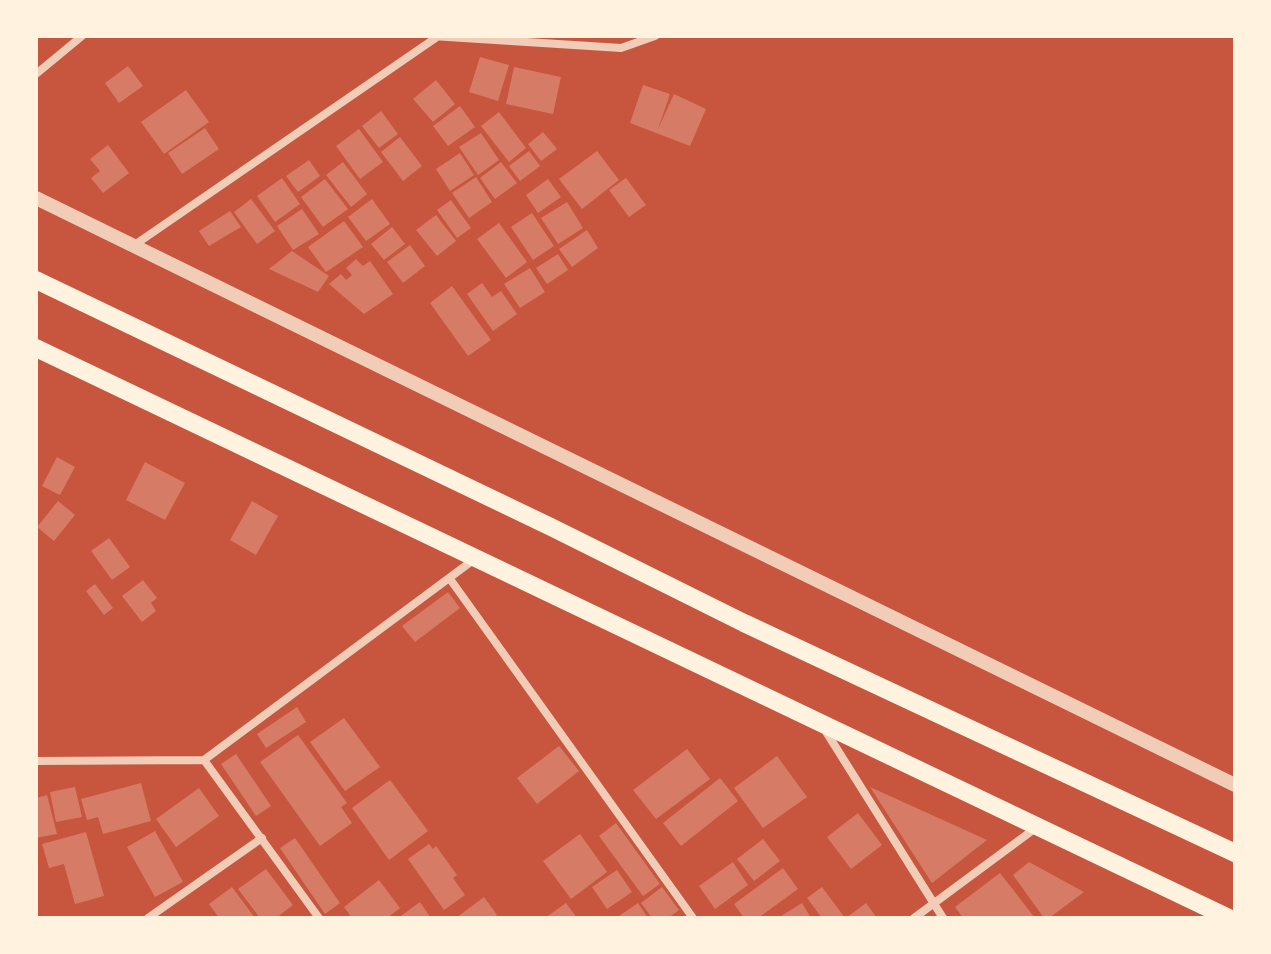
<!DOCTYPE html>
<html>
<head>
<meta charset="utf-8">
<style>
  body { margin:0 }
  #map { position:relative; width:1271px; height:954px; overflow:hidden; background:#c8553d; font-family:Ubuntu,sans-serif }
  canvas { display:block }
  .frame { position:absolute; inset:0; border:38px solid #fff3e0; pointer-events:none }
</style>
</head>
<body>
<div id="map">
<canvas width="1271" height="954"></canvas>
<div class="frame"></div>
</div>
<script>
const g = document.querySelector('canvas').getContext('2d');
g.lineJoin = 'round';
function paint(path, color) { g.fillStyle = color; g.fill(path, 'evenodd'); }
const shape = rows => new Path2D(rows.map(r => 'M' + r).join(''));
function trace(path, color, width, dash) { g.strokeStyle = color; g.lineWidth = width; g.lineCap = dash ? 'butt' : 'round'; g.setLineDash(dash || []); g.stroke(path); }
paint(shape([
  [480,57,509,65,498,101,469,92],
  [128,66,143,86,119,103,105,83],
  [514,67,561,77,553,114,506,104],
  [436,80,455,104,433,122,413,99],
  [643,85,670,94,658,129,674,94,706,109,690,146,630,123],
  [186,90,209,122,164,154,141,122],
  [460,106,475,127,448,146,433,126],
  [381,111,398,134,379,148,362,126],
  [499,112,526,148,509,162,481,126],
  [205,128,219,149,182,174,168,153],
  [359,129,383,162,360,179,336,146],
  [543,132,557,149,541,161,528,144],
  [481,133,499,160,478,175,459,147],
  [400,137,422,166,403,181,381,152],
  [108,145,129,173,103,193,91,178,100,171,90,159],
  [529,151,540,166,520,181,509,166],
  [597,151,619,180,582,209,559,179],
  [460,153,474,175,450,191,436,169],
  [309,160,320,176,298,192,286,176],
  [343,162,367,194,351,207,326,175],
  [501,162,517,183,495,199,480,178],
  [476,177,492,202,469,218,452,193],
  [282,178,300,204,275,222,257,196],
  [626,178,646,205,629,217,609,190],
  [325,179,348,209,323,227,301,197],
  [548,179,561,197,538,213,526,195],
  [251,199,275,231,257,244,234,212],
  [372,199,390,224,366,241,348,217],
  [451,200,471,228,457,238,437,210],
  [567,202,583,228,558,244,541,218],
  [302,209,319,234,293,250,277,226],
  [230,211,241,227,209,246,199,231],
  [532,213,554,246,533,260,511,227],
  [436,215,456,241,437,256,416,230],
  [344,221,363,247,326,272,308,247],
  [499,223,527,262,506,278,477,239],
  [392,227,405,244,384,260,371,244],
  [587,230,598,248,572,267,559,249],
  [410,245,425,266,403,283,387,262],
  [292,251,329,276,318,292,269,269],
  [558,254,568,270,547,284,536,268],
  [356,259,363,266,370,261,393,294,364,314,329,284,341,274,346,280,352,275,346,268],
  [530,268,545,292,520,308,504,284],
  [482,283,492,297,501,291,517,314,493,331,467,294],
  [452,286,491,340,468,356,430,303],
  [57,457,75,467,60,495,42,486],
  [145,462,185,483,165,520,126,500],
  [58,501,75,515,54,541,37,527],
  [252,501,278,516,256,555,230,540],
  [109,538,130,567,112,580,91,551],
  [143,580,157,598,151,603,156,611,142,622,122,596],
  [95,584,113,608,104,615,86,591],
  [448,592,460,608,415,642,402,626],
  [297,707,306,722,266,748,257,734],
  [344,718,380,767,345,791,310,742],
  [298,735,347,803,341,807,352,823,320,846,260,762],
  [559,746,579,771,537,804,517,778],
  [687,749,710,779,656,819,633,790],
  [236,754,271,806,256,816,221,764],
  [777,756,807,797,763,828,734,788],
  [720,778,738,801,681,846,663,823],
  [390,780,428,831,389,860,352,808],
  [141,783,151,821,103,834,98,817,87,820,81,799],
  [75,787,82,817,56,822,50,792],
  [870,787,987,840,932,883],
  [199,788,219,816,176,847,156,819],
  [47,795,57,834,36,838,36,798],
  [858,813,882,845,851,869,827,837],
  [616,823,660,884,643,896,599,836],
  [155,831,183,882,155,897,127,847],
  [86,832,104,896,75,904,64,864,49,868,42,844],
  [580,834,607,872,571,899,543,861],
  [295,838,340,903,325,914,280,848],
  [763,839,780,861,754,881,737,859],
  [429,844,433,849,436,846,457,875,453,878,465,895,444,910,408,859],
  [733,862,748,885,715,909,699,886],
  [1029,862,1084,892,1049,918,1044,918,1013,875],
  [783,868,798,889,758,918,744,918,734,904],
  [266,869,293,905,276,918,260,918,238,889],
  [617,870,632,892,607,909,592,887],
  [1000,873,1035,918,963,918,955,907],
  [379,880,400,908,387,918,352,918,344,907],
  [232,887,255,918,219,918,209,904],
  [662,887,679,910,668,918,652,918,641,903],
  [822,887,845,918,822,918,807,898],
  [484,897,497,915,493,918,456,918],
  [420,902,431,918,398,918],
  [566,903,577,918,545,918],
  [638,903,648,918,616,918],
  [802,903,811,918,778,918],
  [866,903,877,918,846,918]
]), '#d67c66');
trace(shape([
  [432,36,621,48,655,36],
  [36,74,82,36],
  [133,246,437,37],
  [450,579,693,918],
  [825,730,943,918],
  [204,760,319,918],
  [36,761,204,760,476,558],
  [148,918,262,838],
  [914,918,1037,827]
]), '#f1ccb7', 8);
trace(shape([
  [36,198,1235,785]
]), '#f1ccb7', 14);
trace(shape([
  [36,280,551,527,744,623,1235,853],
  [36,348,1229,918]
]), '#fff3e0', 18);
</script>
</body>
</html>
